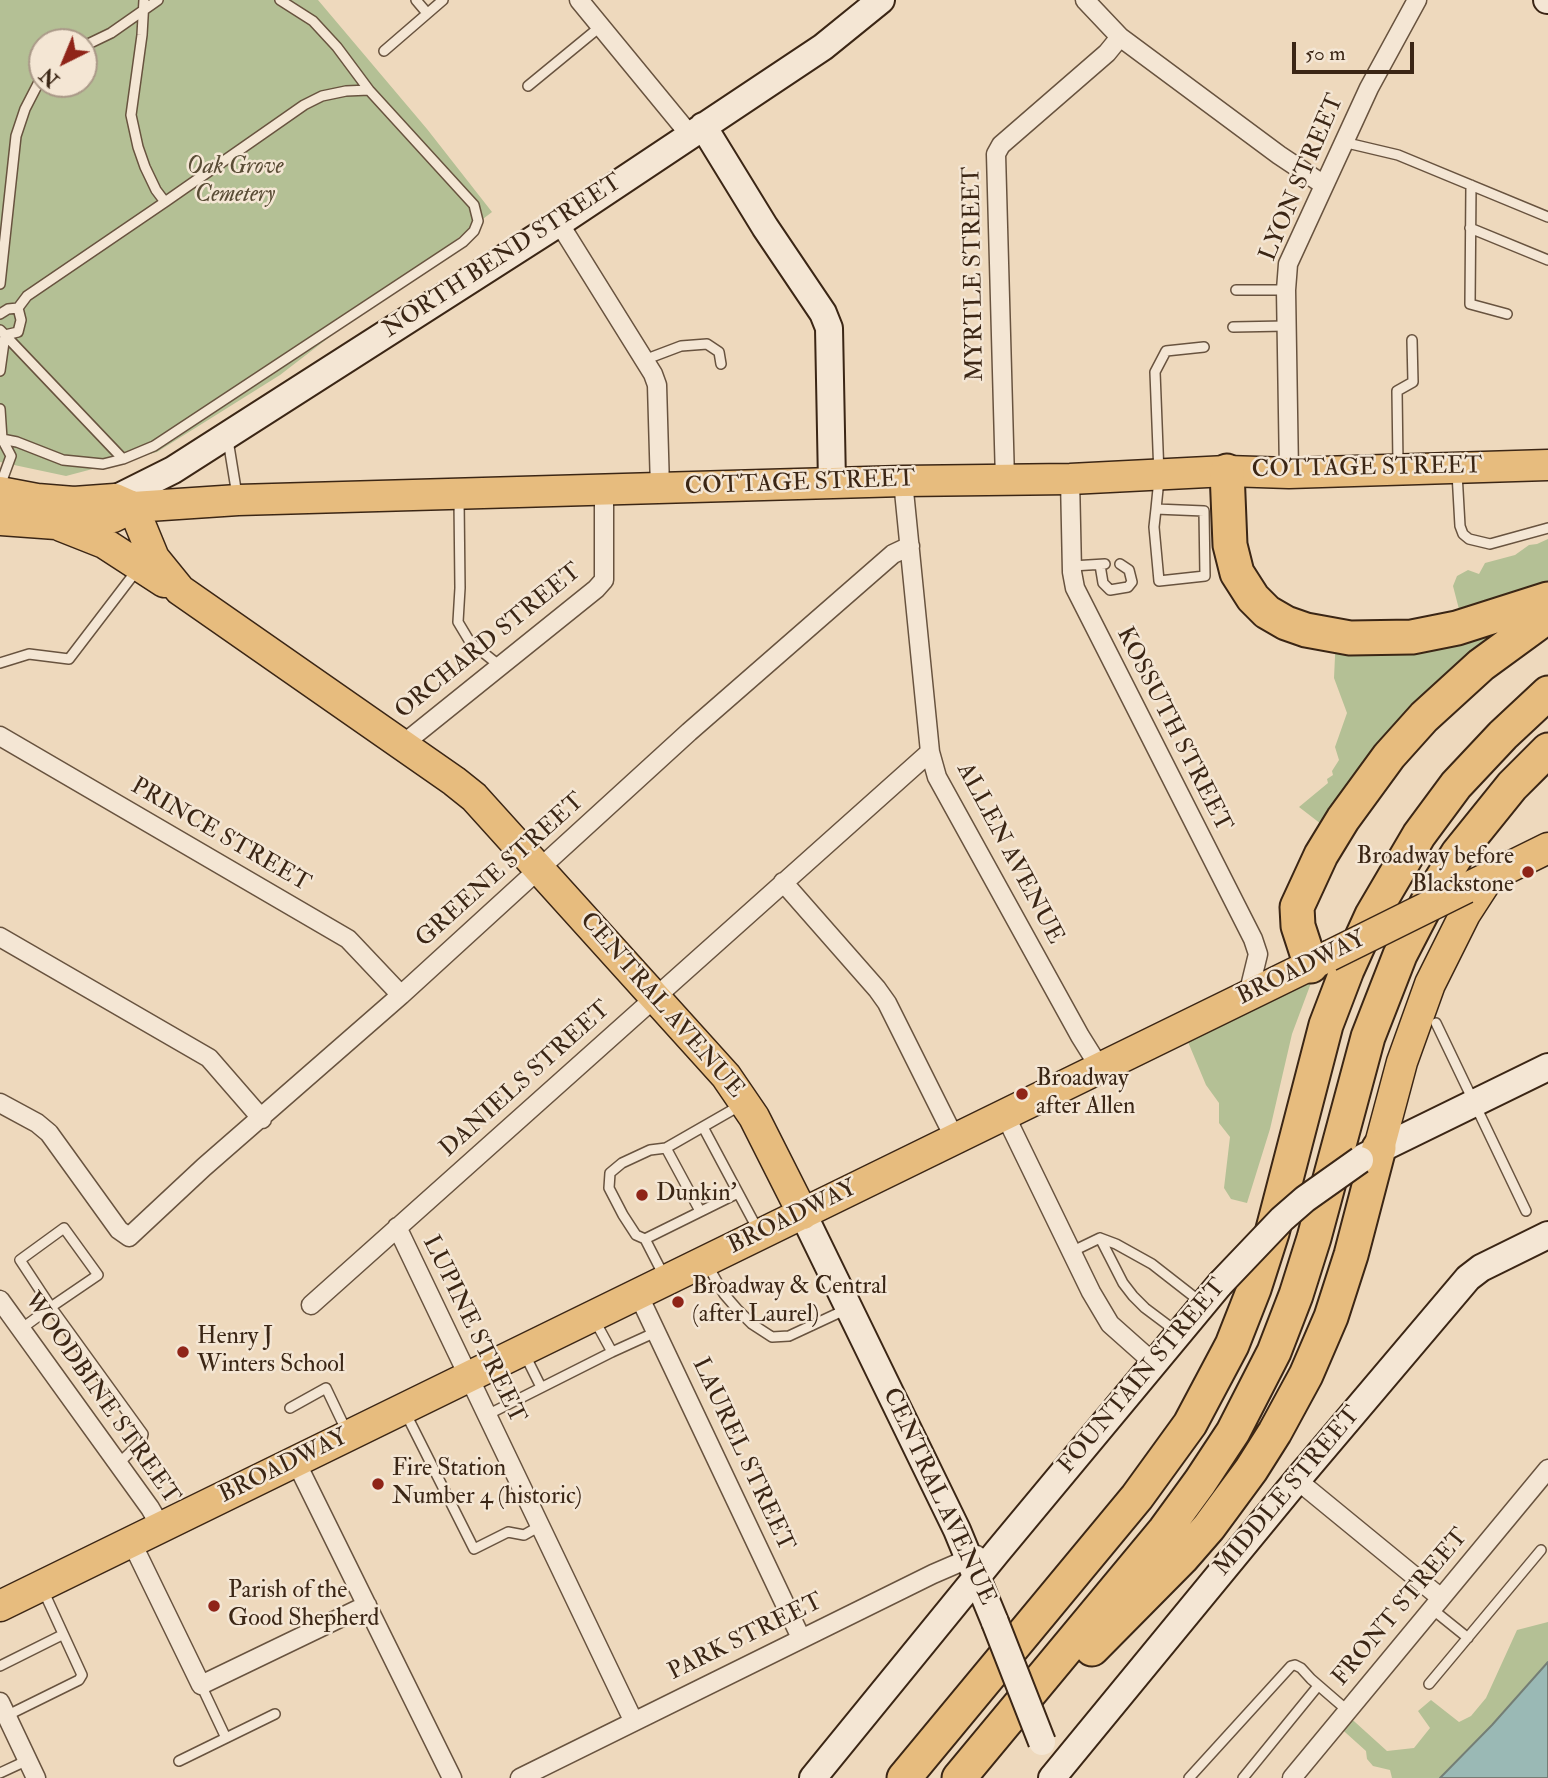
<!DOCTYPE html>
<html>
<head>
<meta charset="utf-8">
<style>
  body { margin:0 }
  #map { position:relative; width:1548px; height:1778px; overflow:hidden; background:#eed9bd; font-family:"IM FELL Double Pica",serif }
  canvas { display:block }
  .north { position:absolute; left:28px; top:28px; width:70px; height:70px; box-sizing:border-box; background:#f4e6d4; border:2px solid #a98; border-radius:50%; rotate:223deg; font-size:19px; font-weight:700; line-height:28px; text-align:center; color:#3b2615 }
  .north::after { content:''; display:block; margin:auto; width:24px; height:32px; background:#8f2418; clip-path:polygon(50% 0,100% 100%,50% 72%,0 100%) }
  .scale { position:absolute; left:1292px; top:42px; width:122px; height:32px; box-sizing:border-box; border:4px solid #3b2615; border-top:0; padding-left:9px; font-size:21px; line-height:24px; white-space:nowrap; color:#3b2615; -webkit-text-stroke:5px #f4e6d4; paint-order:stroke }
</style>
</head>
<body>
<div id="map">
<canvas width="1548" height="1778"></canvas>
<div class="north">N</div>
<div class="scale">50 m</div>
</div>
<script>
const g = document.querySelector('canvas').getContext('2d');
g.lineJoin = 'round';
function paint(path, color) { g.fillStyle = color; g.fill(path, 'evenodd'); }
const shape = rows => new Path2D(rows.map(r => 'M' + r).join(''));
function trace(path, color, width, dash) { g.strokeStyle = color; g.lineWidth = width; g.lineCap = dash ? 'butt' : 'round'; g.setLineDash(dash || []); g.stroke(path); }
function label(font, color, halo, rows, align = 'center') {
  g.font = font + ' "IM FELL Double Pica",serif'; g.lineWidth = 5; g.setLineDash([]); g.textBaseline = 'middle'; g.strokeStyle = halo; g.fillStyle = color; for (const [text, x, y, turn = 0] of rows) {
    g.save(); g.translate(x, y); g.rotate((+turn || 0) * Math.PI / 180); g.textAlign = isNaN(turn) ? turn : align; if (halo) g.strokeText(text, 0, 0); g.fillText(text, 0, 0); g.restore();
  }
}
paint(shape([
  [0,0,318,0,427,129,492,212,280,375,157,452,66,476,0,462],
  [42,42,84,42,84,84,42,84],
  [1548,539,1548,598,1334,834,1299,807,1328,783,1327,779,1333,775,1332,771,1339,760,1335,747,1347,713,1334,678,1336,635,1461,617,1453,586,1457,576,1468,570,1479,574,1485,563,1515,555,1529,545,1537,544],
  [1322,962,1311,983,1292,1034,1270,1129,1247,1203,1231,1199,1224,1188,1230,1137,1219,1123,1219,1103,1206,1085,1183,1030],
  [1548,1622,1548,1696,1469,1778,1392,1778,1390,1770,1373,1766,1367,1759,1366,1751,1336,1724,1345,1713,1387,1751,1414,1748,1430,1728,1418,1711,1431,1700,1459,1722,1471,1716,1486,1698,1517,1630]
]), '#b4c095');
const water = shape([
  [1548,1662,1548,1778,1440,1778,1492,1725,1548,1662]
]);
paint(water, '#9ab9b5');
trace(water, '#747e75', 2);
const lane = shape([
  [144,0,142,35,131,115,138,147,145,167,156,190,165,202,304,105,322,96,346,91,369,90,337,47,313,21,280,0],
  [416,0,427,13],
  [84,46,111,33,158,0],
  [384,51,443,0],
  [528,86,601,26],
  [1343,142,1398,155,1548,217],
  [1471,185,1470,304,1507,314],
  [1470,228,1548,260],
  [0,284,16,136,25,109,42,76],
  [1236,290,1286,290],
  [0,314,8,309,18,308,27,296,165,202],
  [1233,327,1286,326],
  [0,330,5,335,0,371],
  [5,335,123,459],
  [5,335,18,332,21,320,18,308],
  [644,360,681,346,707,344,719,352,721,364],
  [0,409,2,439,17,442,63,460,103,464,123,459,154,446,463,242,474,231,478,221,474,205,369,90],
  [0,438,2,439,11,456,0,486],
  [228,440,237,495],
  [1398,464,1397,391,1413,382,1412,340],
  [1457,473,1460,526,1463,534,1469,539,1490,544,1548,528],
  [459,500,460,588,458,622,470,642,500,666],
  [1156,509,1204,511,1205,576,1159,581,1154,527,1156,509,1158,489,1159,475,1155,372,1166,351,1204,347],
  [1100,565,1103,583,1110,590,1128,587,1132,582,1129,570,1120,564],
  [1072,566,1105,564],
  [0,663,29,654,69,659,137,570],
  [1436,1023,1526,1211],
  [703,1127,758,1230],
  [666,1148,700,1211],
  [1100,1238,1123,1283,1133,1296,1145,1308,1177,1332],
  [645,1239,738,1193],
  [1071,1252,1100,1238,1116,1244,1152,1264,1202,1303],
  [708,1266,724,1294,737,1309,752,1324,772,1337,789,1336,847,1309],
  [664,1276,645,1239,636,1235,623,1215,609,1188,610,1173,622,1163,650,1150,666,1148,741,1105],
  [21,1329,51,1307,98,1275,64,1228,20,1260,51,1307,143,1434,141,1442,118,1464],
  [612,1352,656,1332],
  [525,1355,541,1387],
  [290,1408,326,1388,347,1432],
  [405,1412,474,1549,508,1532,524,1535,540,1526],
  [487,1415,612,1352,594,1319],
  [1432,1609,1468,1638],
  [0,1666,62,1635],
  [1429,1684,1541,1550],
  [201,1685,226,1738],
  [4,1717,79,1680,82,1675,43,1590],
  [179,1761,275,1714],
  [0,1773,28,1760],
  [1189,1778,1291,1666,1295,1665,1301,1668,1311,1679,1348,1711],
  [1243,1778,1318,1686]
]);
const street = shape([
  [579,0,690,135],
  [1085,0,1120,37,1279,155,1324,185],
  [559,223,653,374,657,385,660,488],
  [1289,473,1286,290,1288,264,1369,88,1417,0],
  [1070,479,1072,572,1075,588,1253,939,1258,954,1248,995],
  [1005,480,996,154,1001,145,1107,53,1120,37],
  [903,481,930,752,937,777,1080,1036,1100,1068],
  [0,736,348,939,401,995],
  [402,745,596,589,604,580,604,491],
  [783,882,877,989,887,1003,955,1139],
  [0,937,209,1058,262,1119],
  [0,1103,37,1123,49,1133,119,1230,129,1237,204,1167,401,995,689,732,893,554,910,546],
  [1005,1115,1091,1292,1110,1324,1155,1364],
  [397,1227,633,1720],
  [638,1294,801,1638],
  [0,1300,150,1508,161,1527],
  [311,1305,930,752],
  [296,1462,452,1778],
  [1297,1480,1441,1598],
  [131,1541,201,1685,367,1605],
  [0,1702,36,1778],
  [520,1778,933,1574,977,1555],
  [1292,1778,1548,1469]
]);
const secondary = shape([
  [1547,0,1548,0],
  [703,126,765,227,823,313,829,328,832,483],
  [115,499,173,470,559,223,823,47,881,0],
  [1364,1157,1548,1067],
  [803,1214,957,1530,995,1622],
  [813,1778,998,1551,1220,1284],
  [1052,1778,1297,1480,1468,1278,1481,1268,1548,1235]
]);
const primary = shape([
  [0,492,37,499,74,502,115,499,133,507,154,558,180,590,454,781,474,797,726,1076,754,1117,803,1214],
  [0,520,56,524,113,517,133,507,238,500,903,481,1070,479,1227,471,1289,473,1548,465],
  [61,526,104,543,164,582],
  [1473,885,1548,848],
  [1379,1148,1402,1062,1430,984,1465,914,1489,877],
  [0,1606,1329,956]
]);
const highway = shape([
  [1227,471,1230,545,1237,573,1253,598,1267,612,1286,623,1306,630,1350,638,1412,637,1457,628,1548,599],
  [1311,966,1298,926,1297,907,1321,855,1343,819,1389,756,1424,717,1481,665,1548,616],
  [1092,1649,1182,1558,1209,1527,1251,1470,1275,1432,1306,1375,1331,1317,1351,1255,1379,1148],
  [904,1778,1137,1497,1190,1424,1232,1345,1254,1289,1272,1233,1326,1025,1347,970,1372,915,1419,835,1456,785,1503,735,1548,693],
  [959,1778,1165,1530,1200,1482,1233,1432,1274,1352,1296,1295,1314,1238,1368,1037,1400,955,1428,901,1458,853,1512,786,1548,750]
]);
trace(lane, '#68533f', 12);
trace(street, '#68533f', 21);
trace(secondary, '#3b2615', 30);
trace(primary, '#3b2615', 33);
trace(highway, '#3b2615', 37);
trace(lane, '#f4e6d4', 9);
trace(street, '#f4e6d4', 18);
trace(secondary, '#f4e6d4', 26);
trace(primary, '#e7bc7e', 30);
trace(highway, '#e7bc7e', 33);
const secondaryBridge = shape([
  [1220,1284,1282,1219,1305,1199,1360,1160],
  [995,1622,1042,1742]
]);
const primaryBridge = shape([
  [1329,956,1466,888]
]);
trace(secondaryBridge, '#3b2615', 30, []);
trace(primaryBridge, '#3b2615', 33, []);
trace(secondaryBridge, '#f4e6d4', 26);
trace(primaryBridge, '#e7bc7e', 30);
for (const [x, y, r, color] of [
  [1528,872,7,"#8f2418"],
  [1022,1094,7,"#8f2418"],
  [642,1195,7,"#8f2418"],
  [678,1302,7,"#8f2418"],
  [183,1352,7,"#8f2418"],
  [378,1484,7,"#8f2418"],
  [214,1606,7,"#8f2418"]
]) { const dot = new Path2D(); dot.arc(x, y, r, 0, 2 * Math.PI); g.fillStyle = color; g.fill(dot); trace(dot, '#f4e6d4', 2.5); }
label('italic 24px', '#594c35', '#f4e6d4', [
  ["Oak Grove",235,168],
  ["Cemetery",235,196]
]);
label('24px', '#3b2615', '#f4e6d4', [
  ["LYON STREET",1303,178,-67],
  ["NORTH BEND STREET",503,257,-33],
  ["MYRTLE STREET",975,274,-91],
  ["COTTAGE STREET",1367,469,-1],
  ["COTTAGE STREET",800,484,-2],
  ["ORCHARD STREET",489,642,-39],
  ["KOSSUTH STREET",1173,730,63],
  ["PRINCE STREET",220,836,30],
  ["ALLEN AVENUE",1009,854,62],
  ["GREENE STREET",501,871,-42],
  ["BROADWAY",1302,969,-26],
  ["CENTRAL AVENUE",661,1006,49],
  ["DANIELS STREET",526,1080,-42],
  ["BROADWAY",793,1218,-26],
  ["LUPINE STREET",473,1330,64],
  ["FOUNTAIN STREET",1143,1377,-50],
  ["WOODBINE STREET",101,1399,55],
  ["LAUREL STREET",742,1455,65],
  ["BROADWAY",284,1467,-26],
  ["MIDDLE STREET",1288,1492,-50],
  ["CENTRAL AVENUE",938,1497,65],
  ["FRONT STREET",1401,1608,-50],
  ["PARK STREET",746,1638,-26]
]);
label('24px', '#3b2615', '#f4e6d4', [
  ["Broadway before",1514,858,"right"],
  ["Blackstone",1514,886,"right"],
  ["Broadway",1036,1080],
  ["after Allen",1036,1108],
  ["Dunkin'",656,1195],
  ["Broadway & Central",692,1288],
  ["(after Laurel)",692,1316],
  ["Henry J",197,1338],
  ["Winters School",197,1366],
  ["Fire Station",392,1470],
  ["Number 4 (historic)",392,1498],
  ["Parish of the",228,1592],
  ["Good Shepherd",228,1620]
], 'left');
</script>
</body>
</html>
